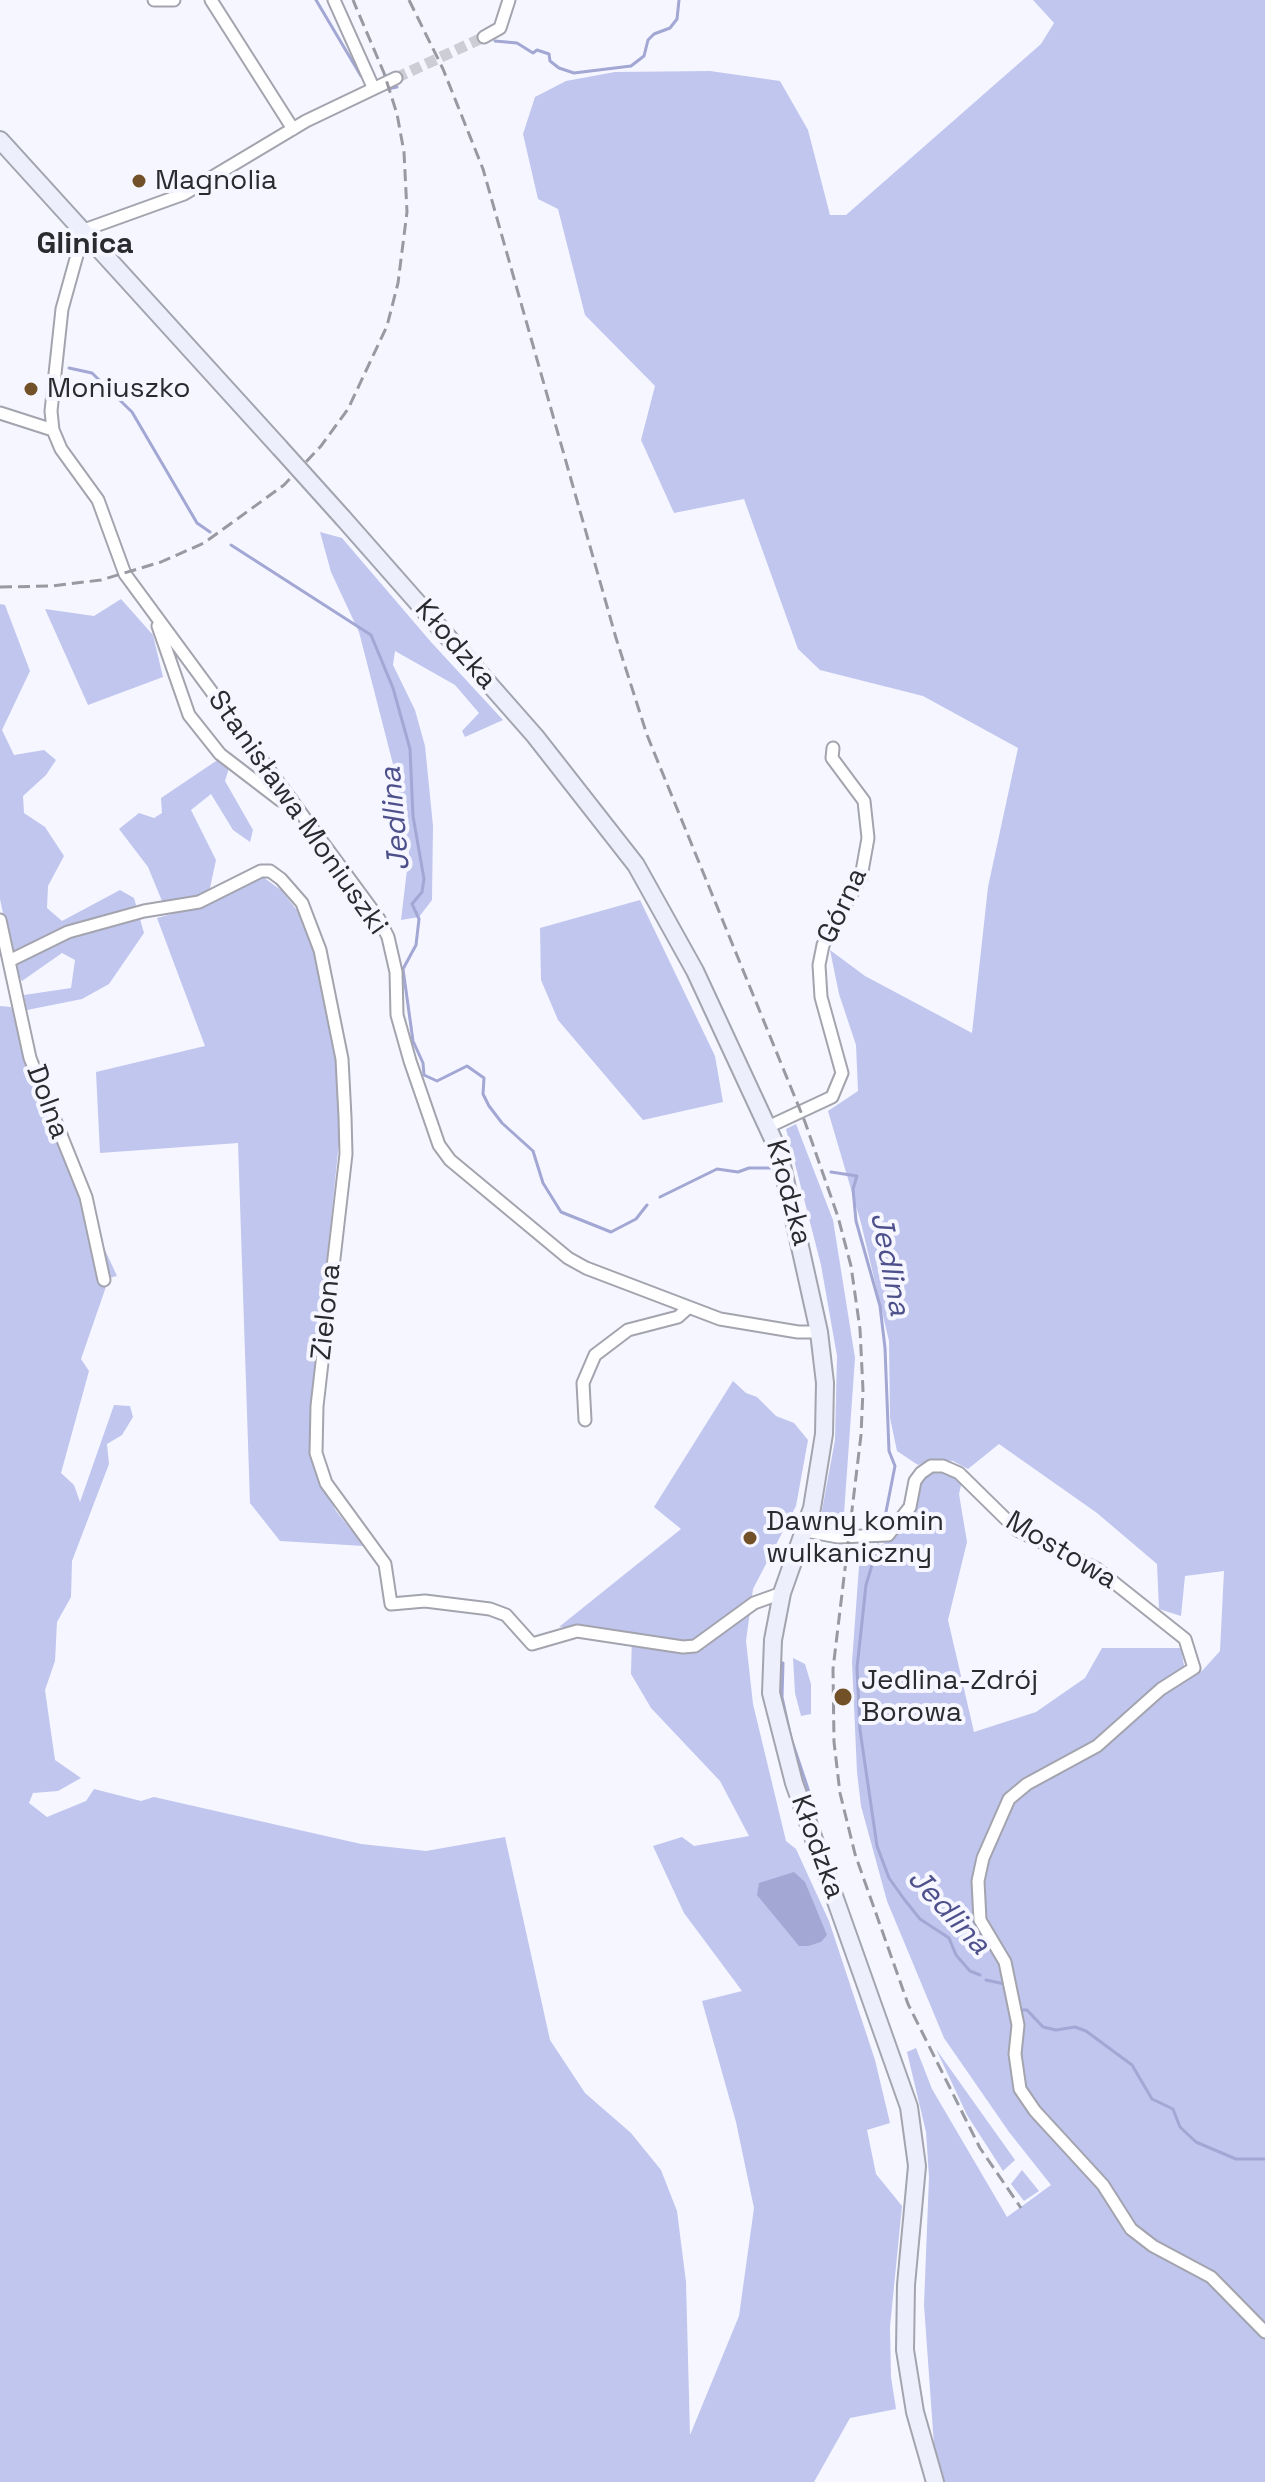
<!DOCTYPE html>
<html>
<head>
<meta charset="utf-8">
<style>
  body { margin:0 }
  canvas { display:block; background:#f5f6ff }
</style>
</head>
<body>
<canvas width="1265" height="2482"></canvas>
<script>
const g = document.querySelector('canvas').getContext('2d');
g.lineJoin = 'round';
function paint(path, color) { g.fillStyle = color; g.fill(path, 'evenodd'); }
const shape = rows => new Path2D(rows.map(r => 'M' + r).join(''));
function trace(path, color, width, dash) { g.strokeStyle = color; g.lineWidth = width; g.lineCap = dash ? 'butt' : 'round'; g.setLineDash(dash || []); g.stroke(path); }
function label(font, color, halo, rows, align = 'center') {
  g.font = font + ' "Space Grotesk",sans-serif'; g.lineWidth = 8; g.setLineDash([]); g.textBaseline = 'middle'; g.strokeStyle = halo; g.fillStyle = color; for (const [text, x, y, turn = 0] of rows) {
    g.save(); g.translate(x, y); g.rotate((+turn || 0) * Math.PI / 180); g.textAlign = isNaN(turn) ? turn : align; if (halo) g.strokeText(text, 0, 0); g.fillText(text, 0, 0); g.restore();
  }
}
paint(shape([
  [1033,0,1265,0,1265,2482,944,2482,934,2445,924,2305,929,2177,926,2132,907,2052,916,2048,932,2089,1007,2217,1051,2185,1009,2132,944,2038,887,1901,861,1806,857,1772,852,1662,860,1553,873,1551,896,1535,916,1506,923,1477,931,1466,943,1466,962,1481,959,1494,967,1542,948,1620,974,1732,1036,1712,1085,1678,1102,1648,1181,1648,1186,1677,1202,1671,1220,1651,1224,1571,1185,1576,1181,1616,1159,1609,1157,1564,1097,1513,999,1444,968,1469,953,1461,933,1459,918,1465,897,1451,890,1418,889,1341,861,1223,828,1111,858,1091,856,1045,839,994,830,950,865,976,972,1033,988,887,1018,748,923,696,820,670,798,649,744,499,674,513,641,440,655,386,585,315,558,209,538,199,523,134,535,97,566,81,615,72,710,71,780,81,808,130,830,215,846,215,1041,44,1054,23],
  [320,532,342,538,431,642,503,720,465,737,462,731,479,713,455,685,395,651,393,665,415,710,425,746,433,826,432,900,419,917,401,920,409,853,395,772,359,632,331,572],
  [121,599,153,635,163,677,88,705,45,609,94,616],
  [0,604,5,605,30,671,2,730,14,755,44,750,56,760,46,775,23,796,24,813,45,827,64,856,48,886,47,908,62,921,120,890,134,898,144,933,109,984,82,999,27,1010,24,995,71,988,75,960,62,953,22,981,15,970,0,899],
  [219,759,229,768,225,781,253,830,250,842,233,830,211,794,191,810,216,860,210,888,196,900,177,906,162,901,148,867,119,829,139,813,154,818,162,813,161,798],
  [263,877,282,891,303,918,314,951,336,1058,339,1142,311,1414,315,1471,336,1511,364,1546,280,1541,250,1503,238,1143,100,1153,96,1072,205,1046,157,918,212,903],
  [640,900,715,1056,723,1102,643,1120,558,1020,541,980,540,928],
  [0,1006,11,1007,70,1174,117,1276,109,1278,81,1359,89,1371,61,1473,74,1485,80,1502,114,1405,130,1406,133,1417,122,1435,107,1444,109,1464,72,1561,71,1597,57,1622,55,1661,45,1690,55,1760,81,1778,58,1791,33,1793,29,1803,47,1817,86,1801,94,1789,141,1801,154,1797,361,1844,426,1851,505,1837,550,2040,585,2093,631,2133,661,2170,677,2211,686,2282,690,2435,739,2316,754,2208,736,2122,702,2001,742,1991,684,1913,653,1846,682,1837,694,1846,749,1836,720,1781,651,1708,631,1674,632,1634,559,1627,681,1529,654,1507,733,1381,746,1393,757,1397,776,1416,794,1423,808,1440,796,1506,753,1589,746,1641,753,1704,786,1841,796,1849,829,1921,875,2060,890,2123,867,2130,876,2174,902,2206,890,2327,891,2377,896,2409,850,2418,814,2482,0,2482],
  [796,1124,833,1220,855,1358,843,1528,820,1521,835,1440,837,1356,821,1265,786,1129],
  [793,1658,805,1664,811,1684,811,1714,801,1716,795,1693],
  [936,2049,1015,2160,1003,2171,967,2115],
  [1022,2170,1039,2191,1024,2201,1011,2184]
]), '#c1c6ef');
paint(shape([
  [794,1872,805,1882,827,1935,821,1942,808,1946,799,1946,757,1895,759,1883]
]), '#a2a7d4');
trace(shape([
  [316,0,361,76],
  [495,41,517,43,533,53,537,50,549,54,550,61,559,68,574,73,631,66,644,56,648,40,654,34,670,28,677,19,679,0],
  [383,90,397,87],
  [69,368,92,373,132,412,197,523,210,532],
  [231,545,371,635,393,688,410,749,413,816,424,879,422,892,412,904,419,919,416,945,403,969,413,1041,423,1063,424,1075,437,1081,467,1066,484,1078,483,1094,489,1106,502,1123,533,1151,543,1183,561,1212,611,1232,636,1219,647,1205],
  [831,1172,857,1176,853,1189,856,1221,880,1306,885,1348,889,1451,895,1466,883,1527],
  [660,1197,717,1169,738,1172,749,1168,770,1168],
  [878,1545,866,1585,857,1668,860,1730,877,1846,889,1878,904,1899,920,1919,949,1938,956,1955,970,1971,980,1975],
  [783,1663,782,1697,791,1738,811,1798],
  [986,1980,1005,1984],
  [1018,2000,1020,2010,1027,2010,1043,2027,1056,2030,1075,2027,1086,2031,1132,2065,1152,2099,1173,2109,1180,2127,1196,2142,1236,2159,1265,2159]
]), '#a2a7d4', 3);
trace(shape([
  [396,78,484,37]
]), '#cccdd5', 11, [11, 5.5]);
const minor = shape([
  [154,0,174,0],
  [211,0,293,129],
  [334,0,373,87],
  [484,37,500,28,509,0],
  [396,78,306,121,184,194,84,230,62,309,51,411,53,430,61,449,98,500,125,574,379,919,388,937,396,972,397,1015,410,1061,439,1145,450,1160,568,1258,586,1268,720,1319,798,1332,819,1332],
  [0,413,53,430],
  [158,626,189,715,220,754,280,800,292,800],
  [0,920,30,1058,86,1197,104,1280],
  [11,960,68,932,144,911,199,902,261,871,270,871,281,879,302,903,320,950,342,1059,345,1117,346,1154,317,1406,316,1453,326,1483,385,1564,391,1604,425,1601,490,1609,506,1615,532,1644,577,1631,683,1647,695,1646,754,1603,782,1593],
  [770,1126,832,1097,842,1073,821,997,819,965,823,945,861,877,868,838,864,801,832,758,833,748],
  [585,1420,583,1383,595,1355,628,1330,678,1317,688,1308],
  [806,1531,838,1537,888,1535,910,1507,915,1481,921,1473,931,1466,943,1466,959,1473,1017,1530,1097,1569,1185,1639,1194,1668,1161,1689,1097,1746,1027,1784,1009,1799,983,1858,978,1881,980,1920,1005,1962,1018,2025,1015,2054,1020,2089,1035,2111,1103,2185,1131,2229,1153,2246,1211,2277,1265,2332]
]);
const secondary = shape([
  [0,140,280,448],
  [343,518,535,736,636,865,695,971,779,1152,819,1332,825,1383,824,1434,812,1508,782,1593,773,1640,771,1693,794,1783,909,2107,917,2166,906,2285,905,2350,915,2412,935,2482]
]);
trace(minor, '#a3a4ae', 15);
trace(secondary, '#a3a4ae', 20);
trace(minor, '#fff', 11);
trace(secondary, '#edeffd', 16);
trace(shape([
  [409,0,443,69,483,169,616,638,647,735,805,1122,838,1217,851,1266,860,1329,863,1390,861,1435,833,1669,834,1742,840,1793,855,1854,908,2004,980,2148,1021,2208],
  [0,587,52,586,101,580,161,562,204,543,284,485,321,446,348,409,387,326,398,283,407,212,404,152,397,114,384,73,353,0]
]), '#999aa1', 3, [12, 6]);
const secondaryBridge = shape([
  [280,448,343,518]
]);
trace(secondaryBridge, '#a3a4ae', 20, []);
trace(secondaryBridge, '#edeffd', 16);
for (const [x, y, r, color] of [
  [139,181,8,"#725028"],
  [31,389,8,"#725028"],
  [750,1538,8,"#725028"],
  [843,1697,10,"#725028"]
]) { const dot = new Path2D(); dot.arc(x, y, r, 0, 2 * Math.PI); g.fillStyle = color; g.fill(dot); trace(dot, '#f5f6ff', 3); }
label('28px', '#2a2b2f', '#f5f6ff', [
  ["Magnolia",155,181],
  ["Moniuszko",47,389],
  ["Dawny komin",766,1522],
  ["wulkaniczny",766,1554],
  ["Jedlina-Zdrój",861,1681],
  ["Borowa",861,1713]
], 'left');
label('28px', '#2a2b2f', '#f5f6ff', [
  ["Kłodzka",455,645,49],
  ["Stanisława Moniuszki",297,813,55],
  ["Górna",843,906,-65],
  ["Dolna",47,1102,70],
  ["Kłodzka",788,1193,75],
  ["Zielona",327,1312,-84],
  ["Mostowa",1061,1551,31],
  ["Kłodzka",817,1847,70]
]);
label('bold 30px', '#2a2b2f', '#f5f6ff', [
  ["Glinica",85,245]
]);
label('italic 30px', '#4d508b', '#f5f6ff', [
  ["Jedlina",396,819,-95],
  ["Jedlina",889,1264,79],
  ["Jedlina",948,1912,47]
]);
</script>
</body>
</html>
